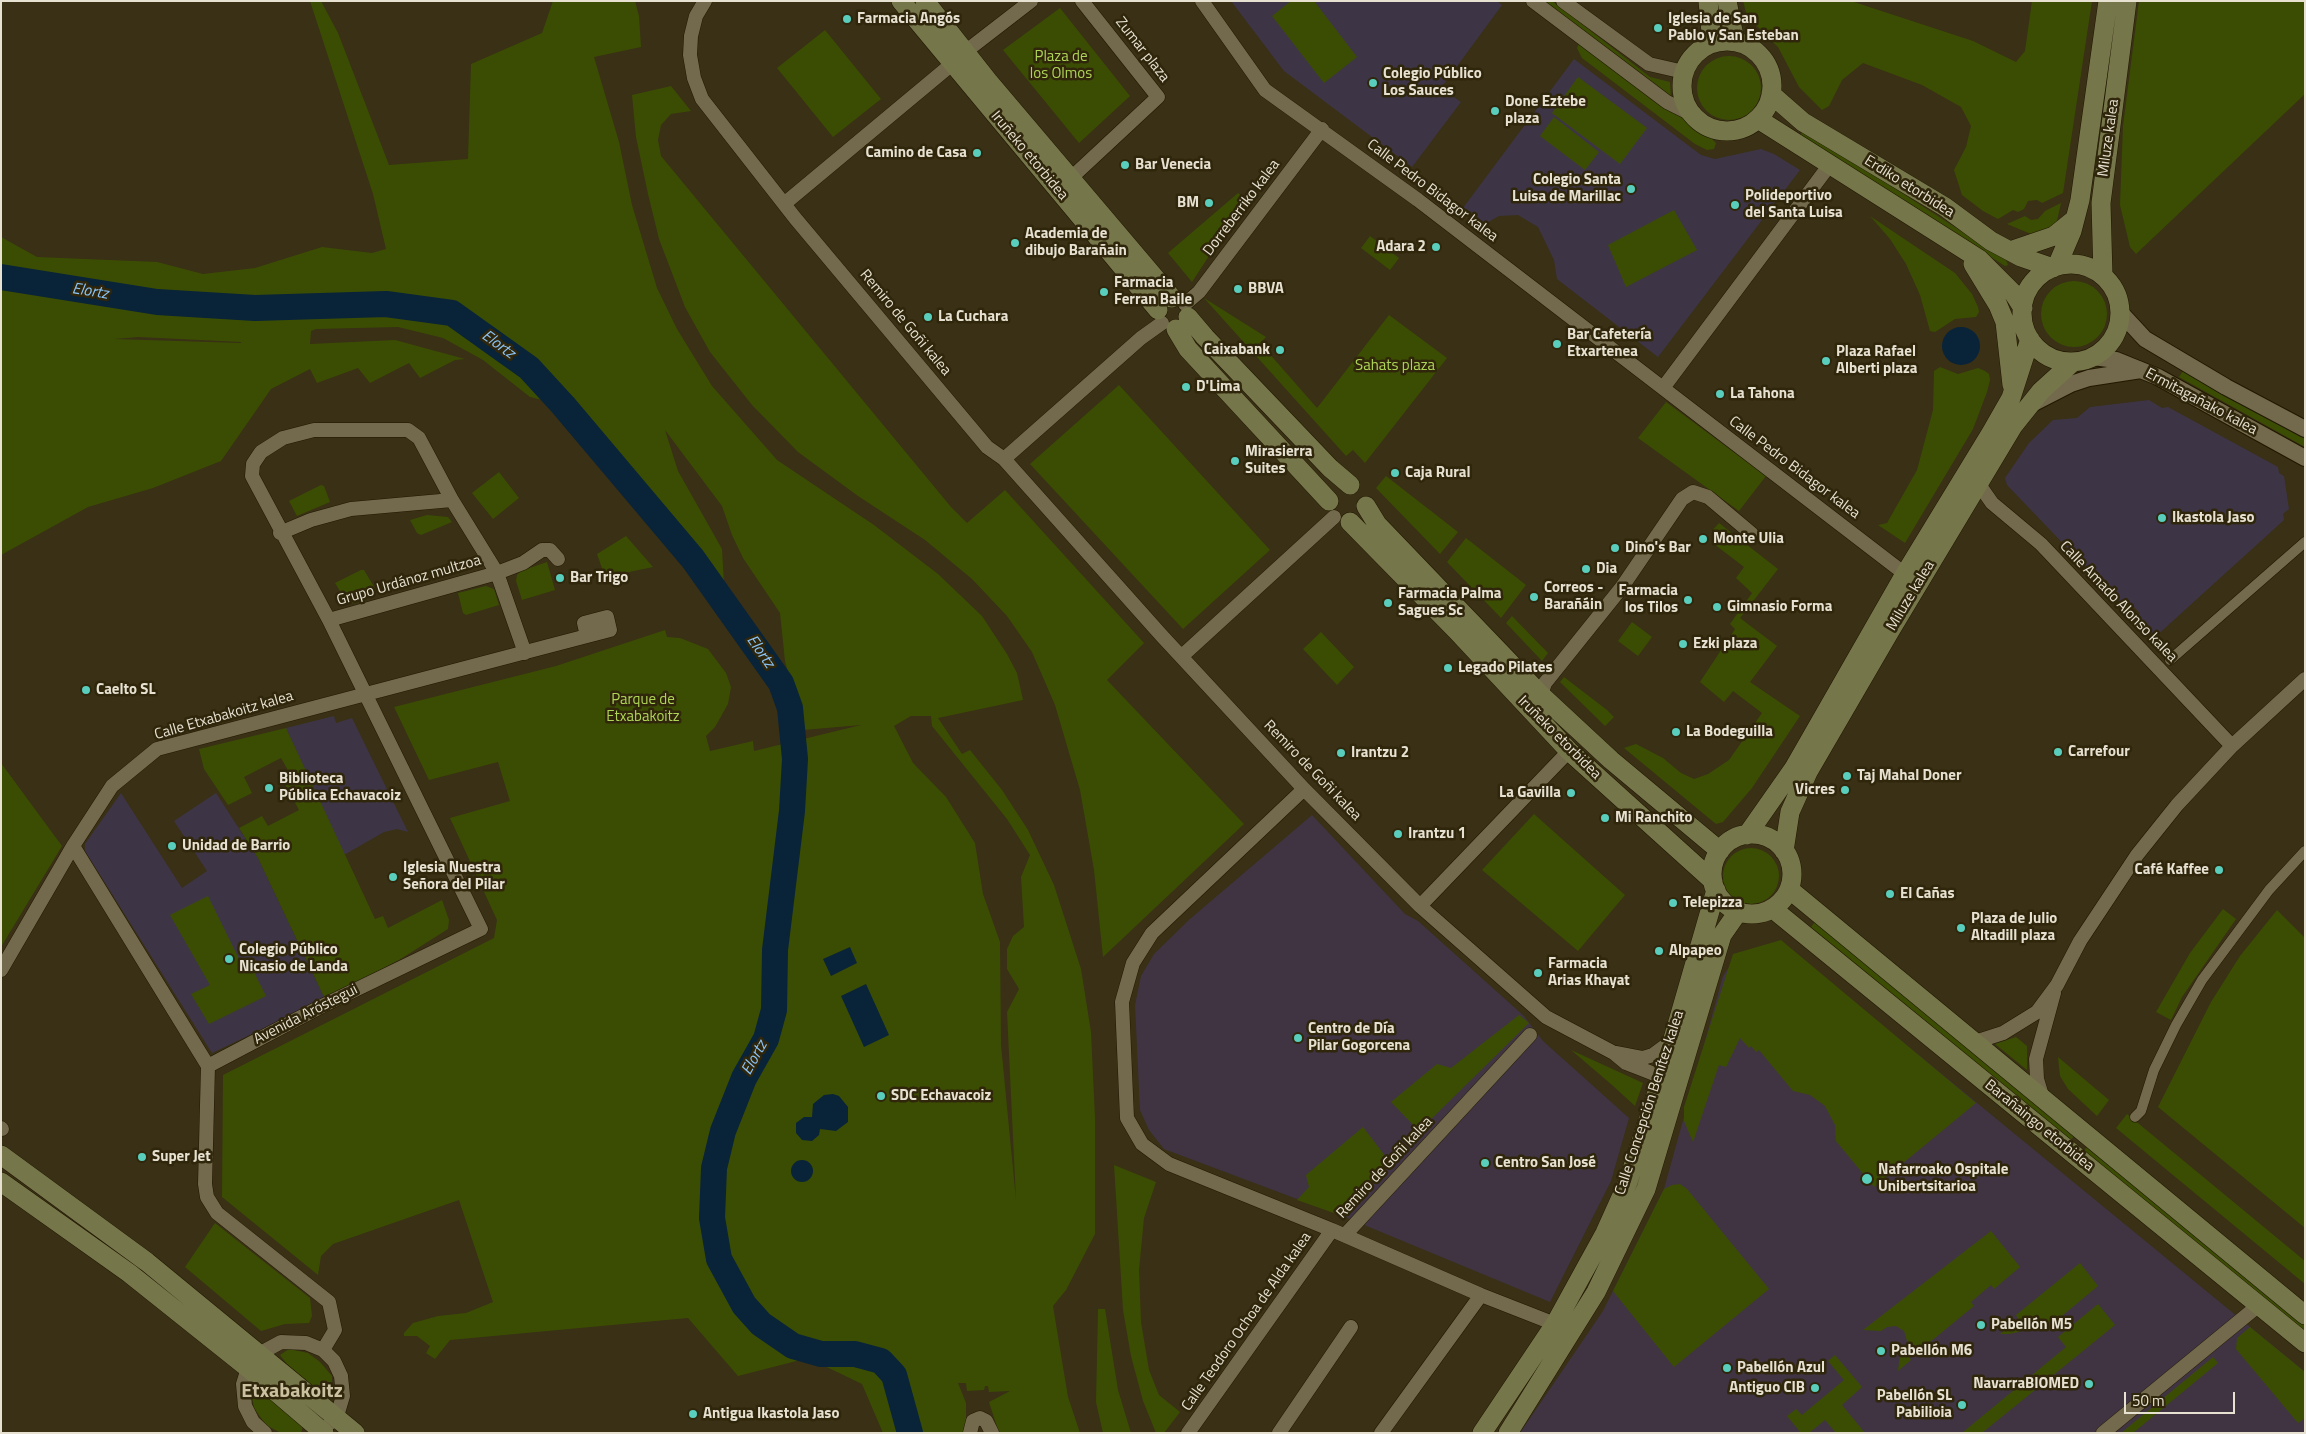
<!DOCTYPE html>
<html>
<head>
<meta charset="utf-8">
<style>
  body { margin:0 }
  #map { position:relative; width:2306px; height:1434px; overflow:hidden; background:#393015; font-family:"Titillium Web",sans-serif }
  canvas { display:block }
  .frame { position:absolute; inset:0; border:2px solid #e7e1d1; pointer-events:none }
  .scale { position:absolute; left:2124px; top:1392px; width:111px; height:22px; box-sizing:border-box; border:2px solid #e7e1d1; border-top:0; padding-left:6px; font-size:15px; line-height:18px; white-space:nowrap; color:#e7e1d1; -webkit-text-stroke:4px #2f260b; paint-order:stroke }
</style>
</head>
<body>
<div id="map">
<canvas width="2306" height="1434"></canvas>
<div class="frame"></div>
<div class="scale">50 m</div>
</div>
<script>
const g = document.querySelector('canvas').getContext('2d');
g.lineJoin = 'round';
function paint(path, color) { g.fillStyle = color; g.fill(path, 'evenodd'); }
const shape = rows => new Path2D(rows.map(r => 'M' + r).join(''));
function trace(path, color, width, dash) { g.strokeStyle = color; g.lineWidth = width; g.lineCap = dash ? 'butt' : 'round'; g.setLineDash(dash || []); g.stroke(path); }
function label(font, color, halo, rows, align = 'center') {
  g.font = font + ' "Titillium Web",sans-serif'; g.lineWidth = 5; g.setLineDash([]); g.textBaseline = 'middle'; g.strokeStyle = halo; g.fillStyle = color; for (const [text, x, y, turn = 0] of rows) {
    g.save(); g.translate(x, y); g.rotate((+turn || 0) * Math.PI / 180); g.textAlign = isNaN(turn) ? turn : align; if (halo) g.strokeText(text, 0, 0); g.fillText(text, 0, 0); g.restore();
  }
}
paint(shape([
  [1231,1,1497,1,1502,5,1441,88,1461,102,1412,167,1284,71],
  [1574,59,1701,155,1715,159,1761,149,1774,154,1800,170,1658,357,1557,279,1554,260,1538,227,1518,215,1499,216,1483,225,1463,208],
  [2149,400,2162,408,2168,407,2278,467,2279,473,2284,476,2289,509,2283,514,2284,520,2154,638,2135,618,2140,613,2126,599,2121,604,2007,485,2005,478,2029,443,2053,420,2077,418,2090,407],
  [334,716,336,723,352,718,408,832,397,829,384,832,344,855,286,728],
  [121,793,182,888,207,871,174,821,216,793,258,858,325,999,212,1053,85,851,85,844]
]), '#3d3546');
paint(shape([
  [1312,815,1405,914,1418,921,1524,1016,1543,1041,1629,1118,1611,1181,1550,1302,1345,1217,1164,1149,1149,1130,1140,1110,1135,1005,1141,976,1154,954,1190,919],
  [1729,967,1821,975,2305,1372,2305,1433,1520,1433,1603,1311,1664,1189,1723,976]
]), '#403443');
paint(shape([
  [310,1,321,1,338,33,389,165,468,159,471,64,542,33,553,1,635,1,639,16,641,47,594,57,619,142,632,205,657,288,677,329,712,386,777,460,874,525,938,574,982,616,1007,654,1017,673,1023,700,938,718,962,754,970,750,1002,790,1028,830,1054,885,1081,969,1091,1032,1095,1118,1095,1234,1066,1290,1053,1306,1068,1397,1080,1433,999,1433,989,1402,1010,1391,989,1392,988,1386,985,1386,984,1390,967,1391,966,1383,958,1383,966,1403,966,1424,964,1433,883,1433,862,1384,808,1358,738,1376,688,1318,450,1340,435,1359,426,1353,430,1346,417,1336,404,1336,404,1333,413,1323,438,1316,466,1313,493,1302,459,1200,333,1244,321,1256,318,1275,222,1197,223,1075,494,938,497,920,450,818,510,801,498,762,429,780,394,707,556,666,665,630,667,637,680,638,708,649,726,673,731,687,728,704,715,727,706,736,710,751,753,741,754,751,861,725,803,730,785,661,780,613,743,558,732,535,722,506,665,430,678,471,722,549,725,603,693,559,563,405,530,397,483,360,443,338,398,327,316,329,311,331,310,344,395,340,465,359,455,360,420,378,409,363,370,383,358,368,317,383,310,369,271,389,221,461,153,488,88,507,1,555,1,237,37,257,157,262,203,274,255,268,322,247,372,253,386,249,373,194],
  [139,337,241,342,241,343,114,339],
  [911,716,931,716,932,726,1007,819,1030,855,1021,877,1024,927,1013,936,1007,949,1007,969,1019,989,1007,1012,1016,1200,1001,1045,1000,942,983,894,975,843,946,797,913,763,894,726],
  [1291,1,1314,1,1357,57,1324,83,1272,16],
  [1545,1,1552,1,1650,77,1670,82,1671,98],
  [1743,1,1851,1,1973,41,2016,62,2025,51,2032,1,2092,1,2063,193,2042,203,2037,200,2028,201,2024,209,2018,212,2013,210,1998,219,1983,211,1962,195,1954,170,1966,147,1971,126,1961,107,1922,85,1863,63,1842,80,1829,106,1822,110,1799,87,1778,47,1747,16],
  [2139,1,2305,1,2305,94,2136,254,2130,247,2120,205,2123,126],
  [1060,8,1130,96,1079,143,1003,50],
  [825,30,881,99,833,137,777,68],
  [1579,43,1710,137,1716,143,1714,149,1707,150,1695,144,1582,58,1577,48],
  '1697 88a32 32 0 1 1 64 0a32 32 0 1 1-64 0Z',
  [1578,77,1647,128,1620,164,1552,113],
  [671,86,691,111,671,114,661,125,658,140,661,156,951,507,967,523,1005,490,1144,643,1107,680,1244,824,1103,957,1094,870,1080,790,1055,705,1032,652,1007,616,972,579,925,540,858,496,798,452,752,405,710,352,685,307,659,239,648,194,636,137,632,95],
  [1554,117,1599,152,1585,170,1540,136],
  [1804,130,2006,260,2008,265,2005,266,1800,135],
  [1238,193,1243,197,1244,202,1192,282,1168,253],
  [2061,203,2056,225,2043,232,2031,234,2007,224,2025,216,2031,220,2038,219,2045,211],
  [1674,210,1697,250,1626,287,1608,245],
  [1870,216,1955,273,1972,294,1978,307,1979,312,1976,317,1955,319,1935,332,1930,331,1920,295,1906,264,1890,239],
  [1370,236,1399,258,1390,270,1361,248],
  '2041 314a33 33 0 1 1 66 0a33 33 0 1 1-66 0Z',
  [1204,298,1266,337,1260,343,1317,408,1389,315,1447,358,1365,463,1353,450,1346,456],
  [1940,367,1958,374,1978,368,1985,371,1989,374,1990,380,1987,392,1973,429,1905,543,1878,525,1887,523,1917,470,1933,410,1934,371],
  [2183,371,2305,439,2305,447,2179,377],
  [1119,385,1270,550,1183,629,1030,464],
  [1666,402,1766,476,1739,511,1638,438],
  [499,472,519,498,493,519,472,493],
  [1386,476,1458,532,1440,554,1376,488],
  [321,485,324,486,330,502,297,516,289,501],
  [427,515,448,517,452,522,421,535,417,533,410,520],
  [1719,523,1778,569,1740,618,1777,646,1750,682,1800,716,1752,788,1723,822,1716,824,1624,748,1636,744,1663,758,1681,773,1694,779,1708,774,1729,760,1762,713,1733,691,1724,702,1700,682,1735,629,1730,624,1752,593,1736,578,1744,567,1714,544,1718,538,1711,532],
  [626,536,653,567,605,577,597,554],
  [1466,538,1526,585,1501,618,1447,562],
  [547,562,555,590,522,600,516,581,517,575,521,571],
  [361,570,364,570,376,590,360,601,351,603,346,601,335,583],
  [486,586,494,589,499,605,466,615,463,613,458,593],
  [1512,616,1548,653,1542,661,1506,623],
  [1632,622,1652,637,1638,656,1618,641],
  [1321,632,1354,667,1337,685,1303,649],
  [1564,677,1607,710,1614,717,1605,726,1560,682],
  [286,728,375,919,383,916,388,928,442,900,449,920,448,929,399,960,325,999,258,858,239,828,262,816,268,826,299,810,285,784,293,779,281,758,244,777,252,793,228,805,204,769,199,749],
  [1,763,62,846,1,947],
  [1534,814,1625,895,1578,951,1482,870],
  '1723 876a28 28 0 1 1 56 0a28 28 0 1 1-56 0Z',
  [208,896,244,969,251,966,266,996,209,1024,191,994,210,985,170,915],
  [2223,909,2236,919,2182,997,2171,1020,2156,1012,2190,953],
  [2277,910,2305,938,2305,1228,2158,1107,2211,1002,2240,956],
  [1815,922,2074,1136,2071,1140,1811,927],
  [1781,940,1976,1103,1874,1187,1836,1141,1835,1125,1825,1106,1810,1095,1793,1091,1759,1050,1756,1052,1751,1046,1749,1048,1740,1038,1726,1067,1719,1065,1693,1142,1684,1121,1684,1107,1733,954],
  [1519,1015,1529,1023,1419,1131,1391,1102,1437,1064,1451,1068],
  [2016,1037,2027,1046,2027,1070,1995,1044],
  [1571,1050,1643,1083,1635,1106,1612,1085],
  [2058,1057,2109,1100,2097,1116,2068,1089,2060,1076],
  [2127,1114,2305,1261,2305,1284,2116,1128],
  [1363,1127,1389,1161,1345,1217,1297,1200,1309,1187,1306,1175],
  [2087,1147,2305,1324,2305,1333,2083,1152],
  [1114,1165,1156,1182,1144,1218,1139,1270,1141,1322,1149,1370,1159,1395,1180,1412,1164,1433,1156,1433,1143,1401,1131,1356,1123,1310],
  [1680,1184,1687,1189,1769,1289,1674,1367,1613,1291,1664,1189,1672,1185],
  [215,1223,310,1298,312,1316,309,1323,285,1324,261,1331,185,1267],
  [1991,1231,2020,1267,1994,1289,1991,1285,1971,1302,1974,1306,1919,1351,1916,1348,1907,1354,1911,1360,1898,1371,1900,1354,1905,1348,1907,1341,1904,1331,1896,1326,1887,1327,1881,1331,1863,1330],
  [2080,1263,2098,1286,2051,1325,2009,1334,2000,1334,2018,1319,2016,1315],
  [2098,1304,2115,1325,1982,1433,1962,1433,2066,1347,2058,1337],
  [1098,1309,1105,1309,1118,1390,1131,1433,1103,1433,1096,1402],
  [2250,1327,2305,1372,2305,1418,2298,1423,2236,1349,2237,1338],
  [289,1349,308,1353,320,1362,332,1376,332,1397,326,1397,287,1364,280,1355],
  [1835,1355,1862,1387,1842,1405,1865,1433,1836,1433,1825,1420,1809,1433,1801,1433,1787,1416,1796,1409,1802,1415,1844,1380,1828,1361],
  [2213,1357,2218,1363,2133,1433,2121,1433],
  [256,1387,303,1426,301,1433,281,1433,266,1425,254,1408,252,1397]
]), '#3b4d03');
paint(shape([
  '1942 346a19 19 0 1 1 38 0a19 19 0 1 1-38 0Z',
  [850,947,857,963,831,976,823,959],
  [866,984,889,1035,864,1047,841,996],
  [833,1094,839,1096,848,1107,848,1122,836,1131,820,1129,819,1135,812,1141,802,1140,796,1133,796,1123,804,1117,812,1117,813,1104,824,1095],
  '791 1171a11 11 0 1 1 22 0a11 11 0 1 1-22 0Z'
]), '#092339');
trace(shape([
  [1,277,157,302,255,308,386,304,452,313,529,368,563,405,693,559,781,683,790,708,795,759,792,811,775,950,774,1010,766,1039,744,1078,723,1131,714,1168,712,1218,719,1259,744,1305,761,1324,793,1346,821,1354,855,1354,881,1361,894,1375,910,1433]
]), '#092339', 26);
const pedestrian = shape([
  [2170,660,2305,542],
  [2135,1117,2141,1111,2154,1070,2176,1025,2202,980,2269,890,2305,851]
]);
const minor = shape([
  [705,1,696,16,691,36,690,55,694,78,702,99,795,218,987,447,1004,459,1162,636,1304,789,1420,906,1546,1017,1614,1053,1626,1063,1662,1077],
  [1202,1,1265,90,1418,200,1905,574],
  [1533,1,1667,102,1693,115],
  [1563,1,1649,64,1684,72],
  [965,52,1031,1],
  [1071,178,1158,97,1082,1],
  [784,204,952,64],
  [1185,304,1199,292,1322,129],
  [1663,388,1831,163],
  [1004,459,1141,338,1162,323],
  [1978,483,1992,503,2041,544,2232,746],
  [280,533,311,520,351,509,452,500],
  [329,620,497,573,523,563,542,550,550,550,558,559],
  [1182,656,1334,517],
  [1541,695,1545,683,1622,587,1682,499,1693,492,1708,497,1752,534],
  [1304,789,1152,933,1133,963,1122,1002,1127,1118,1142,1144,1169,1164,1332,1230,1481,1295,1555,1324,1563,1325],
  [73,846,208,1066],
  [1420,906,1569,751],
  [1,970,73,846,112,786,157,749,541,648,610,630,607,617,584,623,587,636],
  [1975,1042,2003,1033,2037,1012,2057,985,2080,941,2137,855,2177,805,2232,746,2305,679],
  [1617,1053,1643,1058,1653,1055,1672,1041],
  [208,1066,322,1006,481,929,329,620,252,476,253,464,261,452,283,438,314,430,408,430,419,438,452,500,497,573,525,653],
  [208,1066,205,1184,207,1197,217,1213,329,1302,335,1330,323,1350],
  [2043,1099,2037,1079,2036,1059,2054,993],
  [1,1128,2,1129],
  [1345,1235,1530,1035],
  [265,1433,253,1422,245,1406,243,1384,248,1368,259,1354,281,1342,306,1343,323,1350,334,1361,341,1376,343,1396,337,1416,330,1423],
  [970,1433,973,1421,980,1418,986,1421,992,1433],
  [1188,1433,1332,1230],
  [1279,1433,1351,1327],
  [1381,1433,1481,1295],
  [2103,1433,2259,1305]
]);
const tertiary = shape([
  [2120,312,2145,339,2226,387,2305,429],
  [2093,357,2116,360,2158,377,2305,458],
  [2034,403,2071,384,2089,378,2141,370]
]);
const secondary = shape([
  [901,1,1158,310],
  [925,1,988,81,1172,298],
  [1708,1,1712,43],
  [1727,1,1735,41],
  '1682 86a45 45 0 1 1 90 0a45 45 0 1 1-90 0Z',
  [1771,94,1803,122,1945,207,1991,241,2021,257,2053,268],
  [1758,119,1979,259,2014,294,2023,308],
  [2010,251,2054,236,2075,219],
  [1973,264,1998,305,2005,322,2012,385],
  '2022 313a49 49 0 1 1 98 0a49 49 0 1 1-98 0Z',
  [2057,266,2072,231,2080,200,2108,1],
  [2103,276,2101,203,2127,1],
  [1188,317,1205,337,1330,468,1350,485],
  [1176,329,1188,349,1329,501],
  [1366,506,1377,524,1541,695,1611,760,1720,851],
  [1350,522,1456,630,1569,751,1713,881],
  '1712 874a40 40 0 1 1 80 0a40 40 0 1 1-80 0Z',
  [1747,835,1794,768,1905,574,1991,433,2011,398,2030,339],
  [1784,851,1790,812,1808,772,1890,631,2013,426,2041,391,2073,362],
  [1789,889,2305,1315],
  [1773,909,2305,1343],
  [1,1155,147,1262,355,1433],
  [1,1182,129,1273,248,1368,324,1433],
  [1482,1433,1555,1324,1605,1233,1628,1182,1662,1077,1716,890],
  [1508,1433,1596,1292,1646,1189,1722,935,1738,912]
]);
trace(pedestrian, '#211800', 11);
trace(minor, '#211800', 15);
trace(tertiary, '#211800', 18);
trace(secondary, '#211800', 20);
trace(pedestrian, '#73694c', 10);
trace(minor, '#73694c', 14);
trace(tertiary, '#73694c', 16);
trace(secondary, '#76764b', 19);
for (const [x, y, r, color] of [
  [847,19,5,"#5acebd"],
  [1658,28,5,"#5acebd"],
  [1373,83,5,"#5acebd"],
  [1495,111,5,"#5acebd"],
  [977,153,5,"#5acebd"],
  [1125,165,5,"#5acebd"],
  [1631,189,5,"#5acebd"],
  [1209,203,5,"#5acebd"],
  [1735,205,5,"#5acebd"],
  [1015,243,5,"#5acebd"],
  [1436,247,5,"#5acebd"],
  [1238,289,5,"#5acebd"],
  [1104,292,5,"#5acebd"],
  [928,317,5,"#5acebd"],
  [1557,344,5,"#5acebd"],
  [1280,350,5,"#5acebd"],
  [1826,361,5,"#5acebd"],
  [1186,387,5,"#5acebd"],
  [1720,394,5,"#5acebd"],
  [1235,461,5,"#5acebd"],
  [1395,473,5,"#5acebd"],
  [2162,518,5,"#5acebd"],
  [1703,539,5,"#5acebd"],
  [1615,548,5,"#5acebd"],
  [1586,569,5,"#5acebd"],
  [560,578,5,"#5acebd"],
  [1534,597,5,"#5acebd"],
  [1688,600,5,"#5acebd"],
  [1388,603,5,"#5acebd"],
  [1717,607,5,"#5acebd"],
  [1683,644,5,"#5acebd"],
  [1448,668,5,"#5acebd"],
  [86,690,5,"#5acebd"],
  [1676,732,5,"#5acebd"],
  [2058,752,5,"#5acebd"],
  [1341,753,5,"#5acebd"],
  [1847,776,5,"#5acebd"],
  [269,788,5,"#5acebd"],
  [1845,790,5,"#5acebd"],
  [1571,793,5,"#5acebd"],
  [1605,818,5,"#5acebd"],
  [1398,834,5,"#5acebd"],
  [172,846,5,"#5acebd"],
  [2219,870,5,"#5acebd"],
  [393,877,5,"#5acebd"],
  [1890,894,5,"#5acebd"],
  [1673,903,5,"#5acebd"],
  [1961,928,5,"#5acebd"],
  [1659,951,5,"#5acebd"],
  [229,959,5,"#5acebd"],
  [1538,973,5,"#5acebd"],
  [1298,1038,5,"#5acebd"],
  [881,1096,5,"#5acebd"],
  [142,1157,5,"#5acebd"],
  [1485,1163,5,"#5acebd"],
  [1867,1179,6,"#5acebd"],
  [1981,1325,5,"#5acebd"],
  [1881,1351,5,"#5acebd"],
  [1727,1368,5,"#5acebd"],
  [2089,1384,5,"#5acebd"],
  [1815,1388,5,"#5acebd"],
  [1962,1405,5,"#5acebd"],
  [693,1414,5,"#5acebd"]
]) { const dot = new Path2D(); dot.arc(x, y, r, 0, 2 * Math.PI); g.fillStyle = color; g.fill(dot); trace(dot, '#2f260b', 2); }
label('bold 15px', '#e7e1d1', '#2f260b', [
  ["Farmacia Angós",857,19],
  ["Iglesia de San",1668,19],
  ["Pablo y San Esteban",1668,36],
  ["Colegio Público",1383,74],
  ["Los Sauces",1383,91],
  ["Done Eztebe",1505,102],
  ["plaza",1505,119],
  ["Camino de Casa",967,153,"right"],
  ["Bar Venecia",1135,165],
  ["Colegio Santa",1621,180,"right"],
  ["Luisa de Marillac",1621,197,"right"],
  ["Polideportivo",1745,196],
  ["del Santa Luisa",1745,213],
  ["BM",1199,203,"right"],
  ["Academia de",1025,234],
  ["dibujo Barañain",1025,251],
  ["Adara 2",1426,247,"right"],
  ["Farmacia",1114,283],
  ["Ferran Baile",1114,300],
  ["BBVA",1248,289],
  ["La Cuchara",938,317],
  ["Bar Cafetería",1567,335],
  ["Etxartenea",1567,352],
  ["Caixabank",1270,350,"right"],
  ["Plaza Rafael",1836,352],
  ["Alberti plaza",1836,369],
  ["D'Lima",1196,387],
  ["La Tahona",1730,394],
  ["Mirasierra",1245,452],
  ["Suites",1245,469],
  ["Caja Rural",1405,473],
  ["Ikastola Jaso",2172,518],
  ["Monte Ulia",1713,539],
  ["Dino's Bar",1625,548],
  ["Dia",1596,569],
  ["Bar Trigo",570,578],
  ["Correos -",1544,588],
  ["Barañáin",1544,605],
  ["Farmacia",1678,591,"right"],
  ["los Tilos",1678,608,"right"],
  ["Farmacia Palma",1398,594],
  ["Sagues Sc",1398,611],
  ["Gimnasio Forma",1727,607],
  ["Ezki plaza",1693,644],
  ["Legado Pilates",1458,668],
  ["Caelto SL",96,690],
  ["La Bodeguilla",1686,732],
  ["Carrefour",2068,752],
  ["Irantzu 2",1351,753],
  ["Taj Mahal Doner",1857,776],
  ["Biblioteca",279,779],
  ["Pública Echavacoiz",279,796],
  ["Vicres",1835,790,"right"],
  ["La Gavilla",1561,793,"right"],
  ["Mi Ranchito",1615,818],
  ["Irantzu 1",1408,834],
  ["Unidad de Barrio",182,846],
  ["Iglesia Nuestra",403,868],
  ["Señora del Pilar",403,885],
  ["Café Kaffee",2209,870,"right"],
  ["El Cañas",1900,894],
  ["Telepizza",1683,903],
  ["Plaza de Julio",1971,919],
  ["Altadill plaza",1971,936],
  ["Colegio Público",239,950],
  ["Nicasio de Landa",239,967],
  ["Alpapeo",1669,951],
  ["Farmacia",1548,964],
  ["Arias Khayat",1548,981],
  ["Centro de Día",1308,1029],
  ["Pilar Gogorcena",1308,1046],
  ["SDC Echavacoiz",891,1096],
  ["Super Jet",152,1157],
  ["Centro San José",1495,1163],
  ["Nafarroako Ospitale",1878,1170],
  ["Unibertsitarioa",1878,1187],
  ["Pabellón M5",1991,1325],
  ["Pabellón M6",1891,1351],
  ["Pabellón Azul",1737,1368],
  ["NavarraBIOMED",2079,1384,"right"],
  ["Antiguo CIB",1805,1388,"right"],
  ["Pabellón SL",1952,1396,"right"],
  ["Pabilioia",1952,1413,"right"],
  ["Antigua Ikastola Jaso",703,1414]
], 'left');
label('15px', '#e7e1d1', '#2f260b', [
  ["Zumar plaza",1142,50,52],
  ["Miluze kalea",2109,138,-82],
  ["Iruñeko etorbidea",1029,156,50],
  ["Erdiko etorbidea",1909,187,32],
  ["Calle Pedro Bidagor kalea",1432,191,37],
  ["Dorreberriko kalea",1242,208,-53],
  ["Remiro de Goñi kalea",905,323,50],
  ["Ermitagañako kalea",2201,402,28],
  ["Calle Pedro Bidagor kalea",1794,468,37],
  ["Grupo Urdánoz multzoa",409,581,-16],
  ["Miluze kalea",1911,596,-59],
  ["Calle Amado Alonso kalea",2118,602,46],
  ["Calle Etxabakoitz kalea",224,716,-16],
  ["Iruñeko etorbidea",1559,738,45],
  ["Remiro de Goñi kalea",1312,771,46],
  ["Avenida Aróstegui",306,1015,-27],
  ["Calle Concepción Benítez kalea",1650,1103,-72],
  ["Barañaingo etorbidea",2039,1126,39],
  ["Remiro de Goñi kalea",1385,1168,-47],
  ["Calle Teodoro Ochoa de Alda kalea",1247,1322,-55]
]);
label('15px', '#afd557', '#2f260b', [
  ["Plaza de",1061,57],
  ["los Olmos",1061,74],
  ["Sahats plaza",1395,366],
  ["Parque de",643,700],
  ["Etxabakoitz",643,717]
]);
label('italic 16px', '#8bc5f9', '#2f260b', [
  ["Elortz",90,292,9],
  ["Elortz",498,345,36],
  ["Elortz",760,652,55],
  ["Elortz",755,1058,-61]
]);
label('bold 20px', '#cbc1a1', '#2f260b', [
  ["Etxabakoitz",292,1392]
]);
</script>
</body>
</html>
